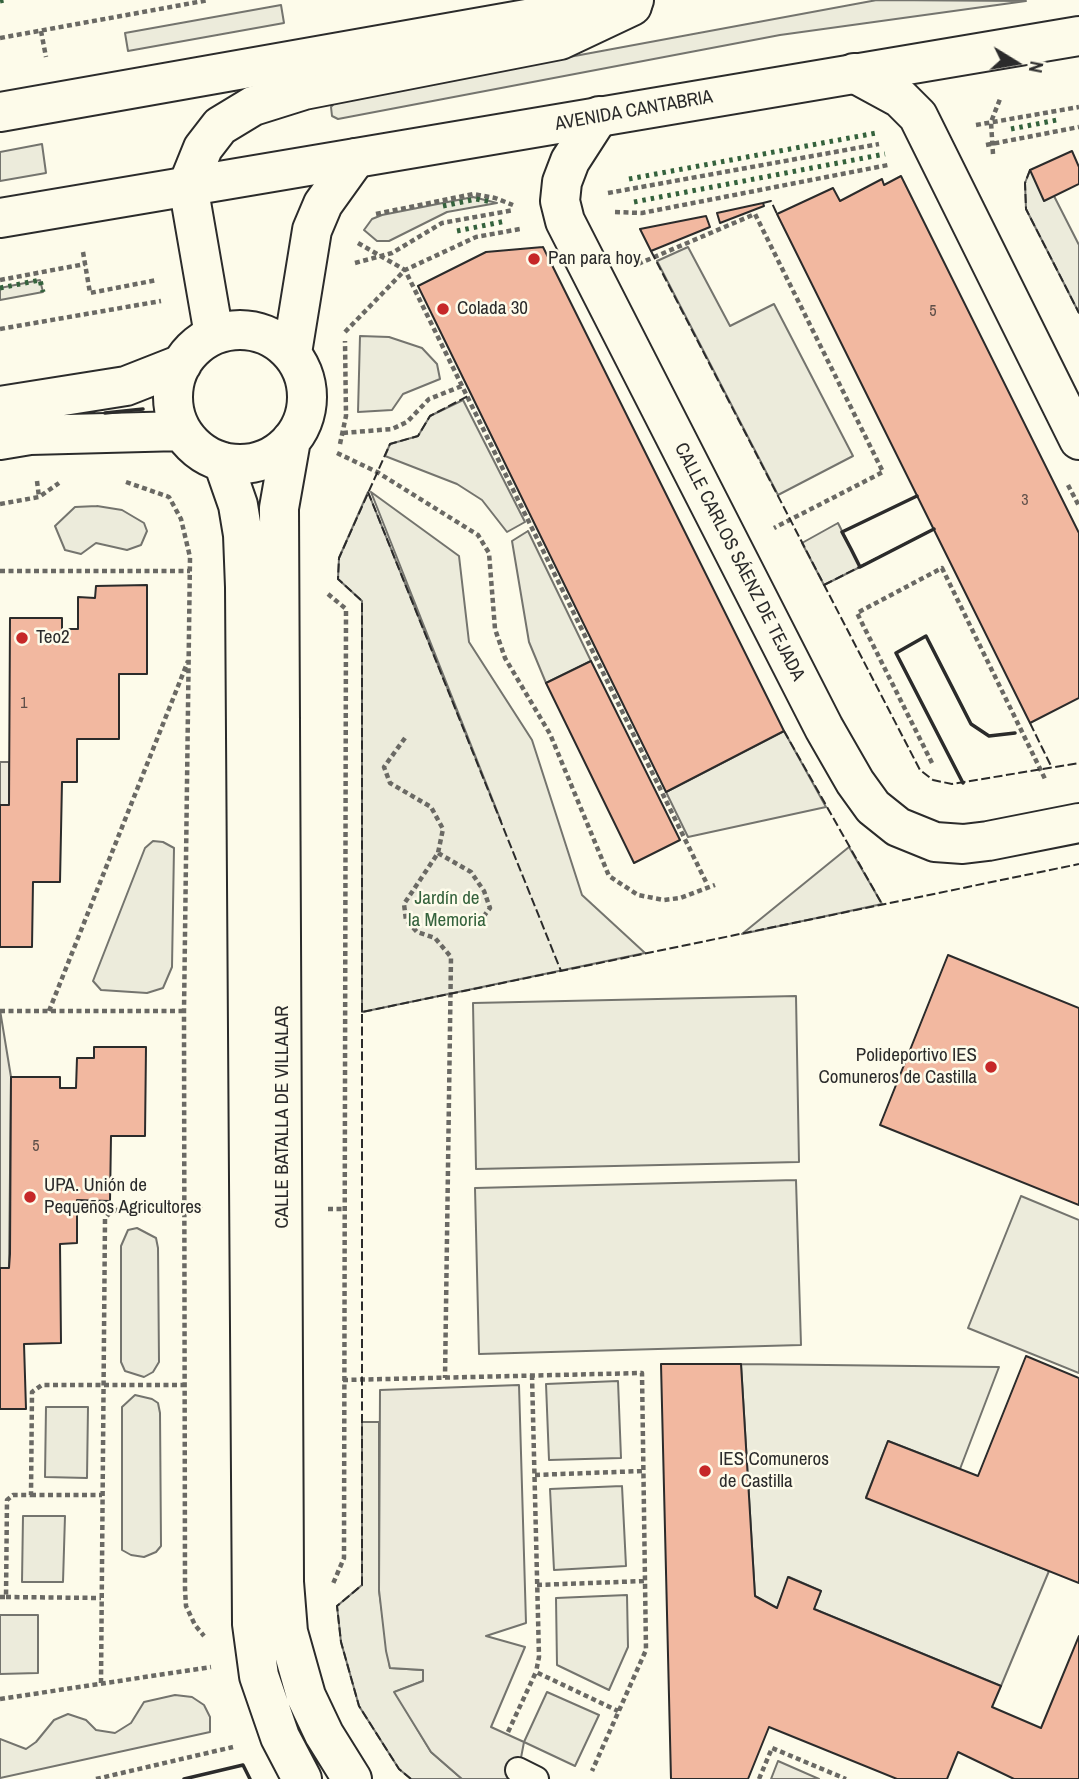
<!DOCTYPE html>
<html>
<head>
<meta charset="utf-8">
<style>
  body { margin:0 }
  #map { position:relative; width:1079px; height:1779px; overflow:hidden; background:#fdfbea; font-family:"Archivo Narrow",sans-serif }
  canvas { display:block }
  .north { position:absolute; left:981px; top:28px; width:70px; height:70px; -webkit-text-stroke:5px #fdfbea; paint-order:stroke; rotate:101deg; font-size:19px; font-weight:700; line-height:28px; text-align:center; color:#2b2b2b }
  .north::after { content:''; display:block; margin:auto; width:24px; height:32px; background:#2b2b2b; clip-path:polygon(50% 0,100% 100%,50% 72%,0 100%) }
</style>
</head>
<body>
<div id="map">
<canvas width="1079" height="1779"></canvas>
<div class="north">N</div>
</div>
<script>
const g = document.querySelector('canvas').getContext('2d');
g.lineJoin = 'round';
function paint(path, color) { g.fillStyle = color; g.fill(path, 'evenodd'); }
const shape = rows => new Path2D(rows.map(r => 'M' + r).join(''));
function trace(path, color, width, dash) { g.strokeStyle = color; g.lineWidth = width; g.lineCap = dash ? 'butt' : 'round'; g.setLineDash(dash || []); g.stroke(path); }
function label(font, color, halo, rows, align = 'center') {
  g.font = font + ' "Archivo Narrow",sans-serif'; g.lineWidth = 5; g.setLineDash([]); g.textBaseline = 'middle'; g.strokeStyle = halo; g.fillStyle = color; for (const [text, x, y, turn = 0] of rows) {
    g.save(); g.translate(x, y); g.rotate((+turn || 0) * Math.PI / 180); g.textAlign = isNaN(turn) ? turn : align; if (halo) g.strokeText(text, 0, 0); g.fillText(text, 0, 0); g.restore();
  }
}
const green = shape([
  [877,0,1026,1,780,35,338,119,332,116,331,107,337,100,877,0],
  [281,5,284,23,128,51,125,33,281,5],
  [42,144,46,173,0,181,0,152,42,144],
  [1030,170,1054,196,1079,245,1079,313,1026,209,1025,183,1030,170],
  [473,197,497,203,447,212,389,241,377,241,364,230,372,219,382,215,473,197],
  [688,247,730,326,774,304,853,456,778,495,657,261,688,247],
  [40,280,43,292,0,300,0,288,40,280],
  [360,336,389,337,422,348,437,364,440,379,403,394,392,410,358,412,360,336],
  [463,400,525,522,507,532,482,500,457,484,385,456,390,444,418,436,430,416,463,400],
  [368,492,501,821,371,492,459,556,469,642,532,740,582,895,645,953,362,1012,362,601,338,579,339,558,368,492],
  [97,506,122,510,144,523,147,531,141,545,127,550,96,543,81,554,65,550,55,526,75,507,97,506],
  [838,523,860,567,824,585,802,543,838,523],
  [528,531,591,661,546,683,529,642,512,541,528,531],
  [784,731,826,807,688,837,666,792,784,731],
  [153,841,163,842,174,848,172,967,163,988,147,993,101,990,93,981,145,848,153,841],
  [849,847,882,904,742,934,849,847],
  [796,996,799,1162,476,1169,473,1003,796,996],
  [796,1180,801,1345,479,1354,475,1188,796,1180],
  [1021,1196,1079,1220,1079,1373,968,1328,1021,1196],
  [137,1228,156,1238,158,1248,159,1362,153,1372,144,1377,125,1371,121,1362,121,1246,128,1230,137,1228],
  [741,1364,999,1367,960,1469,888,1441,866,1497,1049,1571,1001,1686,814,1609,821,1591,789,1577,777,1608,755,1596,741,1364],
  [618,1381,621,1458,549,1460,546,1384,618,1381],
  [135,1395,152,1399,158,1403,160,1413,161,1546,156,1552,144,1557,131,1555,122,1550,122,1407,135,1395],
  [46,1407,88,1407,87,1478,45,1477,46,1407],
  [362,1422,379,1422,379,1590,390,1668,423,1670,423,1681,395,1692,431,1752,462,1779,411,1779,399,1769,359,1706,341,1642,337,1606,362,1585,362,1422],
  [622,1486,626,1566,554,1570,550,1489,622,1486],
  [23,1516,65,1516,63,1582,22,1582,23,1516],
  [627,1595,628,1647,609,1690,557,1665,556,1598,627,1595],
  [0,1615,38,1615,38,1673,0,1674,0,1615],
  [547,1692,599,1715,575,1766,524,1742,547,1692],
  [175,1695,192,1697,204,1705,210,1717,210,1732,0,1778,0,1739,26,1749,36,1742,54,1720,68,1714,86,1720,96,1730,115,1733,131,1723,144,1702,175,1695]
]);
paint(green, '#ecebdb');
trace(green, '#74746e', 2);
const parking = shape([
  [0,762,9,762,9,805,0,805,0,762],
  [0,1010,11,1077,9,1268,0,1268,0,1010],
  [519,1385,526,1623,486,1636,525,1647,491,1727,524,1742,517,1779,462,1779,431,1752,394,1692,423,1681,423,1670,390,1668,386,1651,379,1590,380,1390,519,1385],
  [778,1761,819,1779,771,1779,778,1761]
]);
paint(parking, '#eceadb');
trace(parking, '#74746e', 2);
const building = shape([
  [1072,151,1079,167,1079,184,1044,201,1030,170,1072,151],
  [901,176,1079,533,1079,698,1030,723,777,214,833,188,840,201,882,179,884,185,901,176],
  [763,203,764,206,720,223,717,213,763,203],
  [706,216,710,227,651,251,640,229,706,216],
  [543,247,784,731,666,792,418,286,486,252,543,247],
  [147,585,147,674,119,674,119,739,77,739,77,782,62,782,60,882,33,882,32,947,0,947,0,805,9,805,10,618,62,618,62,629,78,629,78,597,95,598,96,586,147,585],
  [591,661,680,840,634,863,546,683,591,661],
  [948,955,1079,1008,1079,1205,880,1125,948,955],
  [94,1047,146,1047,145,1136,111,1136,110,1201,77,1200,77,1243,60,1244,61,1343,24,1344,26,1409,0,1409,0,1268,9,1268,10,1254,11,1077,60,1077,60,1088,76,1088,77,1058,94,1058,94,1047],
  [1026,1356,1079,1378,1079,1583,866,1498,888,1441,978,1476,1026,1356],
  [661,1364,741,1364,755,1596,777,1608,788,1577,821,1591,814,1609,1001,1686,992,1707,1041,1728,1079,1636,1079,1779,1014,1779,958,1752,947,1779,897,1779,769,1727,748,1779,671,1779,661,1364]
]);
paint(building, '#f2b8a0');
trace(building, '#2b2b2b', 2);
const lane = shape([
  [518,1770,536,1779]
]);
const street = shape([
  [854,73,900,98,918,116,1079,440],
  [599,116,570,161,562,182,560,201,565,221,824,728,855,782,873,807,898,827,935,842,963,844,988,841,1079,823],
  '173 397a67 67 0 1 1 134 0a67 67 0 1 1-134 0Z',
  [214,335,188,185,203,148,220,126,253,106,304,90,560,40,632,6],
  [292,353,312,230,323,204,356,158],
  [0,406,126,386,182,364],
  [0,440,30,435,182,431],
  [291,440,279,508,284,1582,288,1632,306,1696,324,1734,352,1779],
  [223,462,238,505,243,535,245,587,252,1624,259,1676,280,1737,302,1779]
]);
const primary = shape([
  [0,112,634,0],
  [0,218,1079,36]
]);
trace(lane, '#2b2b2b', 28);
trace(street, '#2b2b2b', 42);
trace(primary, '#2b2b2b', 42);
trace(shape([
  [41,31,46,57],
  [0,38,209,0],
  [976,125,1079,107],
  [986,145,1079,127],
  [993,154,991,122,1000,99],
  [608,193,879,144],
  [615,212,642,213,888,165],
  [376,214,473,194,495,198,513,205],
  [358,243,405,270,707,884],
  [83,252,90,293,157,280],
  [355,263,392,253,442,223,514,210],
  [638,264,755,214,883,472,774,528],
  [0,280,85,264],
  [0,329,161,301],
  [345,332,405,270,476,237,520,229],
  [343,433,392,429,407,422,429,399,462,386],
  [340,444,346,416,345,341],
  [337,453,377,472,478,535,489,553,495,629,505,658,550,734,609,876,638,895,664,900,680,898,715,885],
  [37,481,39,497],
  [126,482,169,497,181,519,190,557,184,1011,185,1589,186,1606,195,1625,204,1636],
  [1068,485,1079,506],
  [0,504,39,497,59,483],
  [0,571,190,571],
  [328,594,346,609,344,1558,332,1586],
  [405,738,384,767,390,783,431,807,443,829,438,853,404,904,406,920,417,932,435,938,451,957,445,1378],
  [932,763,857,613,942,568,1046,781],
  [438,853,471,872,484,891,490,908,484,916,471,923],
  [0,1011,184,1011],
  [49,1011,188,661],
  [328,1209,344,1209],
  [532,1375,539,1657,536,1672],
  [343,1380,642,1373,646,1650,592,1771],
  [535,1475,643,1471],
  [31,1495,102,1495],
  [537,1585,645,1581],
  [0,1597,6,1597,7,1500,13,1495,31,1495,32,1392,42,1385,184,1385],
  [6,1597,101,1598],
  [101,1683,105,1219,110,1212,120,1209,203,1209],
  [0,1699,211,1667],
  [508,1732,536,1672,618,1711],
  [96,1779,233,1747],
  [759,1779,772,1748,846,1779]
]), '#6a6964', 4.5, [5, 3.5]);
trace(lane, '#fdfbea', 24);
trace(street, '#fdfbea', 38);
trace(primary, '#fdfbea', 38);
trace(shape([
  [0,1,5,0],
  [1011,129,1057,120],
  [629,179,876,133],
  [634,202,885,154],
  [443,206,476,199,492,202],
  [457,231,506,221],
  [0,288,40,280,43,292]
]), '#34623c', 5, [3.5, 5]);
trace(shape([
  [1030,170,1025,183,1026,209,1079,313],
  [763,203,771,201,777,214],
  [651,251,920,770,933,780,952,784,1079,763],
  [368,492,561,971],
  [824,585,934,529],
  [1030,723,1052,768],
  [784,731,882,904],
  [362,1012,362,601,338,579,339,558,390,444,418,436,430,416,470,395],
  [411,1779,399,1769,359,1706,341,1642,337,1606,362,1585,362,1012,1079,864]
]), '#2b2b2b', 2, [9, 3.5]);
trace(shape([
  [105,413,143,409],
  [917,496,842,532,851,549,860,567,934,529],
  [963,783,896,653,926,636,971,724,989,736,1015,733],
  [184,1779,243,1765,250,1779]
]), '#2b2b2b', 3.5);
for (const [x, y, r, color] of [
  [534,259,7,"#c62828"],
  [443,309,7,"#c62828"],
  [22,638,7,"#c62828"],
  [991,1067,7,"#c62828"],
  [30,1197,7,"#c62828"],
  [705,1471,7,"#c62828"]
]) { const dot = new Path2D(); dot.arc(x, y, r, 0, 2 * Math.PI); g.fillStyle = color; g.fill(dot); trace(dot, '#fdfbea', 2.5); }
label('16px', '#5d4e48', null, [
  ["5",933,312],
  ["3",1025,501],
  ["1",24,704],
  ["5",36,1147]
]);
label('19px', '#2b2b2b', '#fdfbea', [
  ["AVENIDA CANTABRIA",634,111,-10],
  ["CALLE CARLOS SÁENZ DE TEJADA",739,562,63],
  ["CALLE BATALLA DE VILLALAR",283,1117,-90]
]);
label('19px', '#2b2b2b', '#fdfbea', [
  ["Pan para hoy",548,259],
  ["Colada 30",457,309],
  ["Teo2",36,638],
  ["Polideportivo IES",977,1056,"right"],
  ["Comuneros de Castilla",977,1078,"right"],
  ["UPA. Unión de",44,1186],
  ["Pequeños Agricultores",44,1208],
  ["IES Comuneros",719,1460],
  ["de Castilla",719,1482]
], 'left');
label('19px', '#34623c', '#fdfbea', [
  ["Jardín de",447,899],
  ["la Memoria",447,921]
]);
</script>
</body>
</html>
